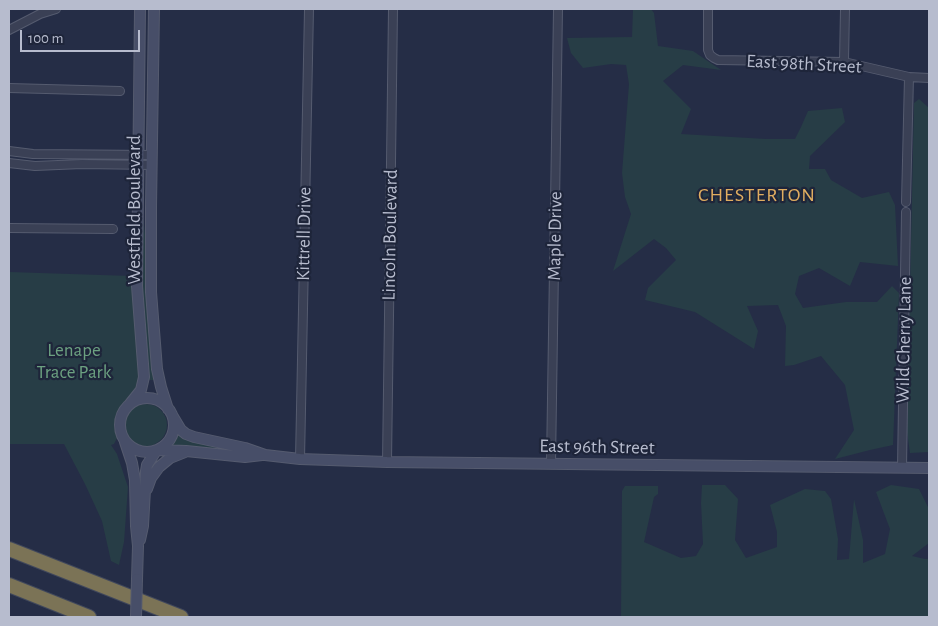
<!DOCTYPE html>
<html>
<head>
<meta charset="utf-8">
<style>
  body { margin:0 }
  #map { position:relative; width:938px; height:626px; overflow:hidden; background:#252d46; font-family:"Alegreya Sans",sans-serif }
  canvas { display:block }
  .frame { position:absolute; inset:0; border:10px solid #b7bcce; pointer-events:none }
  .scale { position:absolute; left:20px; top:30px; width:120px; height:22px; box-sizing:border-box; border:2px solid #b7bcce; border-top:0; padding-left:6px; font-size:15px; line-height:18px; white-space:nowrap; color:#b7bcce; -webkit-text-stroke:4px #1e253a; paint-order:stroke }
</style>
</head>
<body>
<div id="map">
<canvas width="938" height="626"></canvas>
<div class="frame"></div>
<div class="scale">100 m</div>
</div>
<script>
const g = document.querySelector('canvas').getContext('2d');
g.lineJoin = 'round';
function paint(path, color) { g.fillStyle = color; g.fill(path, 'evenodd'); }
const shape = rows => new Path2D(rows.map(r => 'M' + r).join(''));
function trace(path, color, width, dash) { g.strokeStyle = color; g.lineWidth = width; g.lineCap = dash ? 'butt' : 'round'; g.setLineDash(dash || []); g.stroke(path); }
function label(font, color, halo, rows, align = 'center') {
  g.font = font + ' "Alegreya Sans",sans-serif'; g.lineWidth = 4.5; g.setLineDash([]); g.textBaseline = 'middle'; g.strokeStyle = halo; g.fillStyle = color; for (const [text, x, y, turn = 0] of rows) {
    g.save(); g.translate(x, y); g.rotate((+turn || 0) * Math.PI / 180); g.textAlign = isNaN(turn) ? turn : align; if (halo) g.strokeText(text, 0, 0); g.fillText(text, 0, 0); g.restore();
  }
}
paint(shape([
  [633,9,651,9,654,13,658,46,693,51,721,70,683,65,663,81,691,109,681,134,766,139,795,139,801,127,808,111,842,108,845,122,810,156,809,169,825,169,831,180,862,198,889,192,895,205,898,266,860,262,850,286,819,268,799,276,795,294,803,308,846,302,877,302,892,286,899,293,893,445,870,450,835,459,854,430,845,385,821,356,794,365,785,366,786,326,778,305,747,306,758,331,754,349,695,312,645,300,648,288,676,260,666,248,654,239,613,271,631,214,625,197,622,173,629,84,626,65,611,64,583,68,571,53,567,38,632,37],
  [919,99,929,108,929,452,910,453,907,432,914,103],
  [142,208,146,243,147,299,155,380,147,380,141,300],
  [9,272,132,276,140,374,139,385,118,411,115,426,117,438,114,444,111,445,117,454,128,487,124,542,119,565,111,561,102,521,85,484,64,444,9,444],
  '125 425a21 21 0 1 1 42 0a21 21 0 1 1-42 0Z',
  [177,432,246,453,173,446,172,444],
  [702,485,725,485,738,499,735,540,746,558,777,547,777,532,770,505,805,489,825,491,831,499,838,539,837,560,849,559,854,499,863,540,863,563,885,554,890,529,876,492,891,485,919,489,929,509,929,543,912,556,925,559,929,559,929,617,621,617,622,491,625,486,658,486,658,494,654,497,644,542,681,558,696,556,703,544,701,503]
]), '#273d46');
const street = shape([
  [708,9,708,50,710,55,714,58,718,60,844,62,909,77,929,78],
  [9,30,40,14,56,9],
  [844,62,845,9],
  [9,88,120,91],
  [9,151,33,154,152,155],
  [9,163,35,166,82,164,151,165],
  [906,202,909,77],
  [9,228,113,229],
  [300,459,309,9],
  [387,462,389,316,393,9],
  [551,463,558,9],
  [902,468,906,212]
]);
const secondary = shape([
  [154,9,151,207,151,292,157,369,161,387,168,409],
  '120 425a27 27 0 1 1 54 0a27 27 0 1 1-54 0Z',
  [129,405,141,390,144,377,137,286,140,9],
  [172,415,181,430,186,434,194,437,245,448,265,455,300,459,387,462,929,468],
  [125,442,132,463,135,480,136,526,138,546,137,579],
  [159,450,186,451,245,457,262,455],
  [147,489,151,478,159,467,170,458,185,452],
  [140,540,143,526,146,471,147,465,156,451]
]);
const highway = shape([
  [9,549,181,617],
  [9,585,89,617]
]);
trace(street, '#555b6f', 10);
trace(secondary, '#555b6f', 12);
trace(highway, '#41485c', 16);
trace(street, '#3a4055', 8);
trace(secondary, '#474e68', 10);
trace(highway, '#7b7356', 14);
const secondaryBridge = shape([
  [136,617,137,579]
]);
trace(secondaryBridge, '#555b6f', 12, []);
trace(secondaryBridge, '#474e68', 10);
label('19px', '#b7bcce', '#1e253a', [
  ["East 98th Street",804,64,3],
  ["Westfield Boulevard",134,210,-90],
  ["Kittrell Drive",304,234,-89],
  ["Lincoln Boulevard",390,235,-89],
  ["Maple Drive",555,236,-89],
  ["Wild Cherry Lane",904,340,-89],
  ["East 96th Street",597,447,1]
]);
label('19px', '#6ca181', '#1e253a', [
  ["Lenape",74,350],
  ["Trace Park",74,372]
]);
g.letterSpacing = '1px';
label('20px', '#e0ad60', '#1e253a', [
  ["CHESTERTON",757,195]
]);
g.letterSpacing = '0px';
</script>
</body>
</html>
